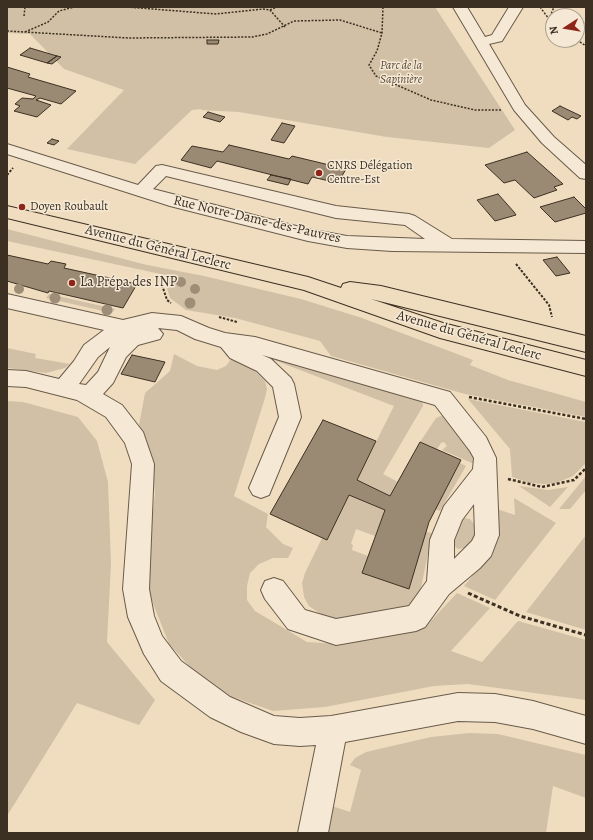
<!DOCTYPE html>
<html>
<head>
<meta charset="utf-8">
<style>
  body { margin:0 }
  #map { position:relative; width:593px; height:840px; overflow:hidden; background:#f0ddc0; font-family:Alegreya,serif }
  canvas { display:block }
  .frame { position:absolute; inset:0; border:8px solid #3c3022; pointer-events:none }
  .north { position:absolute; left:545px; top:8px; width:40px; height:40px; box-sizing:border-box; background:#f5e9d6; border:1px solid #ab9f8e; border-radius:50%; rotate:258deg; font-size:11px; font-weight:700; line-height:16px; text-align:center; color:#3c3022 }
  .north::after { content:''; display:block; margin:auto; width:14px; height:18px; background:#8f2418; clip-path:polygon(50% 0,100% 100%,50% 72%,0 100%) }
</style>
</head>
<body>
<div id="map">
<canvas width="593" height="840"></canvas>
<div class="frame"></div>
<div class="north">N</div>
</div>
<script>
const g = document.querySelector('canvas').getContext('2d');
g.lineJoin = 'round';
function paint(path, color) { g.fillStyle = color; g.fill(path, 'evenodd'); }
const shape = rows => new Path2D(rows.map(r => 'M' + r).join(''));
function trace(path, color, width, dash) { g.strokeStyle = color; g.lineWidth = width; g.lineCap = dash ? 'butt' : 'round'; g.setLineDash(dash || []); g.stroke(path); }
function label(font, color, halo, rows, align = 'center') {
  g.font = font + ' Alegreya,serif'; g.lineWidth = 3; g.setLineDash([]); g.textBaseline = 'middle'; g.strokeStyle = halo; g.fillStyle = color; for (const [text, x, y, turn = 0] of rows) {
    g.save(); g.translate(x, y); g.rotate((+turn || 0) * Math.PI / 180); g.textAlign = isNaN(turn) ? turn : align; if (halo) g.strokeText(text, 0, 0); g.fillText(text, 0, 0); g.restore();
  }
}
paint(shape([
  [7,7,435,7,515,130,489,148,387,137,239,112,201,110,202,109,192,110,135,164,67,149,124,90,64,69,30,34,7,33],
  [7,229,147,265,204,276,301,299,362,318,473,360,470,365,508,380,586,402,586,417,465,394,331,356,320,341,235,318,186,310,170,298,166,285,170,276,7,241],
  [49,294,115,309,112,313,46,298],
  [7,348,36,354,35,358,70,364,65,368,46,373,7,368],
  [253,352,422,399,423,406,383,474,398,482,390,496,357,480,394,406],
  [174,354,197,366,217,370,226,366,231,359,253,369,265,381,267,389,265,398,234,496,268,514,266,527,283,544,293,548,288,558,273,558,259,564,250,573,247,586,247,600,255,611,307,642,339,644,416,630,428,624,457,593,490,608,451,651,482,662,518,621,586,640,586,700,468,684,434,686,325,707,273,711,227,695,192,669,169,644,150,596,149,542,155,493,151,459,139,425,145,393,170,371],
  [468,399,586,422,586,463,573,476,556,483,544,484,530,483,512,477,510,449],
  [7,401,23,402,78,417,97,441,108,482,111,563,107,642,155,700,139,725,77,703,7,816],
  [443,415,474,453,475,460,472,463,442,450,447,446,444,442,441,443,437,449,420,442,436,418],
  [460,463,466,466,440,511,435,509],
  [586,476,586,490,570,509,559,509],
  [519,486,548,490,568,487,550,507],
  [349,495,385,510,375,536,356,529,351,544,353,545,352,550,368,556,362,573,409,589,426,532,432,533,420,593,403,613,329,620,309,606,304,597,302,583,305,573,322,538,327,540],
  [514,498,556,523,495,600,464,586,487,559,494,508,515,515],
  [464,518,470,519,476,526,474,541,469,547,458,549,453,545,458,520],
  [586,535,586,630,526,612],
  [469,733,498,734,586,755,586,798,553,786,546,833,326,833,332,806,350,812,361,770,350,765,355,758,366,752,431,737]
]), '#d1c0a5');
const building = shape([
  [207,40,219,40,218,44,207,44,207,40],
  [30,48,57,56,47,63,20,55,30,48],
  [57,56,61,57,52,64,47,63,57,56],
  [7,67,30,74,28,77,76,91,61,104,40,98,36,100,51,105,37,117,14,111,20,106,15,104,22,98,33,99,36,96,7,88,7,67],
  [560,106,581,116,577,119,572,117,568,120,552,111,560,106],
  [208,112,225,117,220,122,203,117,208,112],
  [282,123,295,126,284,143,271,140,282,123],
  [52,139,59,141,54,145,47,143,52,139],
  [229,145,289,159,292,156,346,169,338,183,312,177,308,184,217,161,211,168,181,160,192,146,223,152,229,145],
  [527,152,563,184,554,187,557,190,534,198,515,180,504,183,485,165,527,152],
  [271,175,291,179,288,185,267,180,271,175],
  [498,194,514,212,516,215,495,221,477,200,498,194],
  [574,197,586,209,586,213,555,222,540,207,574,197],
  [7,255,48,264,51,261,66,264,64,268,137,284,123,308,49,291,48,293,7,281,7,255],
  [557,257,570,273,556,276,543,260,557,257],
  [132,355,165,362,155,382,121,374,132,355],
  [323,420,376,441,357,480,390,496,420,442,461,460,429,522,409,589,362,573,385,510,349,495,327,540,270,514,323,420]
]);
paint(building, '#9a8a74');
trace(building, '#3c3022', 1);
const minor = shape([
  [453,7,467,7,485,37,492,35,509,7,523,7,502,41,489,44,525,105,554,137,586,165,586,179,580,178,542,143,514,110,453,7],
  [7,144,138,185,156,166,162,165,336,206,409,214,415,216,452,239,586,241,586,253,392,251,347,248,308,241,170,206,7,154,7,144],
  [166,176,336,218,405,225,425,239,347,236,308,229,153,189,166,176],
  [7,294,123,320,152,313,181,316,209,328,225,333,255,337,450,392,486,437,496,458,499,535,494,548,491,556,480,568,449,594,425,627,416,631,336,645,288,629,265,599,261,590,265,581,274,578,283,581,305,610,336,619,409,606,427,581,430,540,444,506,473,469,474,458,470,451,435,405,262,355,271,359,291,378,294,384,301,417,269,495,261,498,253,495,249,488,279,417,273,387,257,371,230,358,221,347,195,339,177,330,158,328,163,334,160,339,138,345,126,357,113,383,103,394,122,405,143,432,154,464,149,589,154,616,162,636,181,661,230,697,274,716,300,718,331,716,458,693,495,694,533,701,586,716,586,744,533,729,495,722,458,721,345,742,328,833,298,833,316,745,300,746,274,744,241,732,210,717,161,681,144,654,128,617,123,589,132,464,125,443,106,417,77,400,26,387,7,386,7,370,26,371,59,379,74,361,84,345,104,330,7,308,7,294],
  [110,347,98,372,86,385,79,384,98,357,110,347],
  [474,504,475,535,472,541,454,559,454,540,462,520,474,504]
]);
const major = shape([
  [7,206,308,277,341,288,343,284,350,282,381,286,586,336,586,352,371,299,443,323,586,360,586,376,440,338,304,290,7,218,7,206]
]);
trace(minor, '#695b4a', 2);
trace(major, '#3c3022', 2);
trace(shape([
  [127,7,216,14,263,9,270,10,285,27],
  [383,7,382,33,377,51,369,65,376,76,431,100,475,110,501,110],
  [540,7,549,19,554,7],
  [270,10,277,7],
  [24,16,25,7],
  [549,19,553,24],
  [577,28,586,21],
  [7,31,128,38,252,37,267,34,294,21,340,20,382,33],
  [25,32,48,22,59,11,74,7],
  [577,40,586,46]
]), '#3c3022', 1.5, [2, 1.5]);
trace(shape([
  [7,175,13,168],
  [516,264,549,305,552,317],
  [162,285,167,300,171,303],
  [219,317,237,322]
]), '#3c3022', 2, [2.5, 1.5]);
trace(shape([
  [469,397,586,419],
  [508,479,542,487,574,480,586,468]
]), '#3c3022', 2.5, [3, 2]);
trace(shape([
  [468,593,520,616,586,635]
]), '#3c3022', 3, [4, 2.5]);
paint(minor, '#f5e9d6');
paint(major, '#f0ddc0');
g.fillStyle = '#9e8e77';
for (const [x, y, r] of [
  [181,282,5],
  [19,289,5],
  [195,289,5],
  [55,298,5.5],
  [190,303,5.5],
  [107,310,5.5]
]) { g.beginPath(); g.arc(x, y, r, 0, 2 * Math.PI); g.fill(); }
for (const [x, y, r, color] of [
  [319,173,4,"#8f2418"],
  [22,207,4,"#8f2418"],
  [72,283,4,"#8f2418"]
]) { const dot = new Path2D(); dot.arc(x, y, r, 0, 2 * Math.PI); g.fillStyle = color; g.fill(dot); trace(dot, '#f5e9d6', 1.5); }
label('italic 12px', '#5a4d3c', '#f5e9d6', [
  ["Parc de la",401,66],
  ["Sapinière",401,80]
]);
label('12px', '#3c3022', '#f5e9d6', [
  ["CNRS Délégation",327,166],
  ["Centre-Est",327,180],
  ["Doyen Roubault",30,207]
], 'left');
label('14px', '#3c3022', '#f5e9d6', [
  ["Rue Notre-Dame-des-Pauvres",257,220,13],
  ["Avenue du Général Leclerc",158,248,14],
  ["Avenue du Général Leclerc",469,336,16]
]);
label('14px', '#3c3022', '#f5e9d6', [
  ["La Prépa des INP",80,283]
], 'left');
</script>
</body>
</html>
